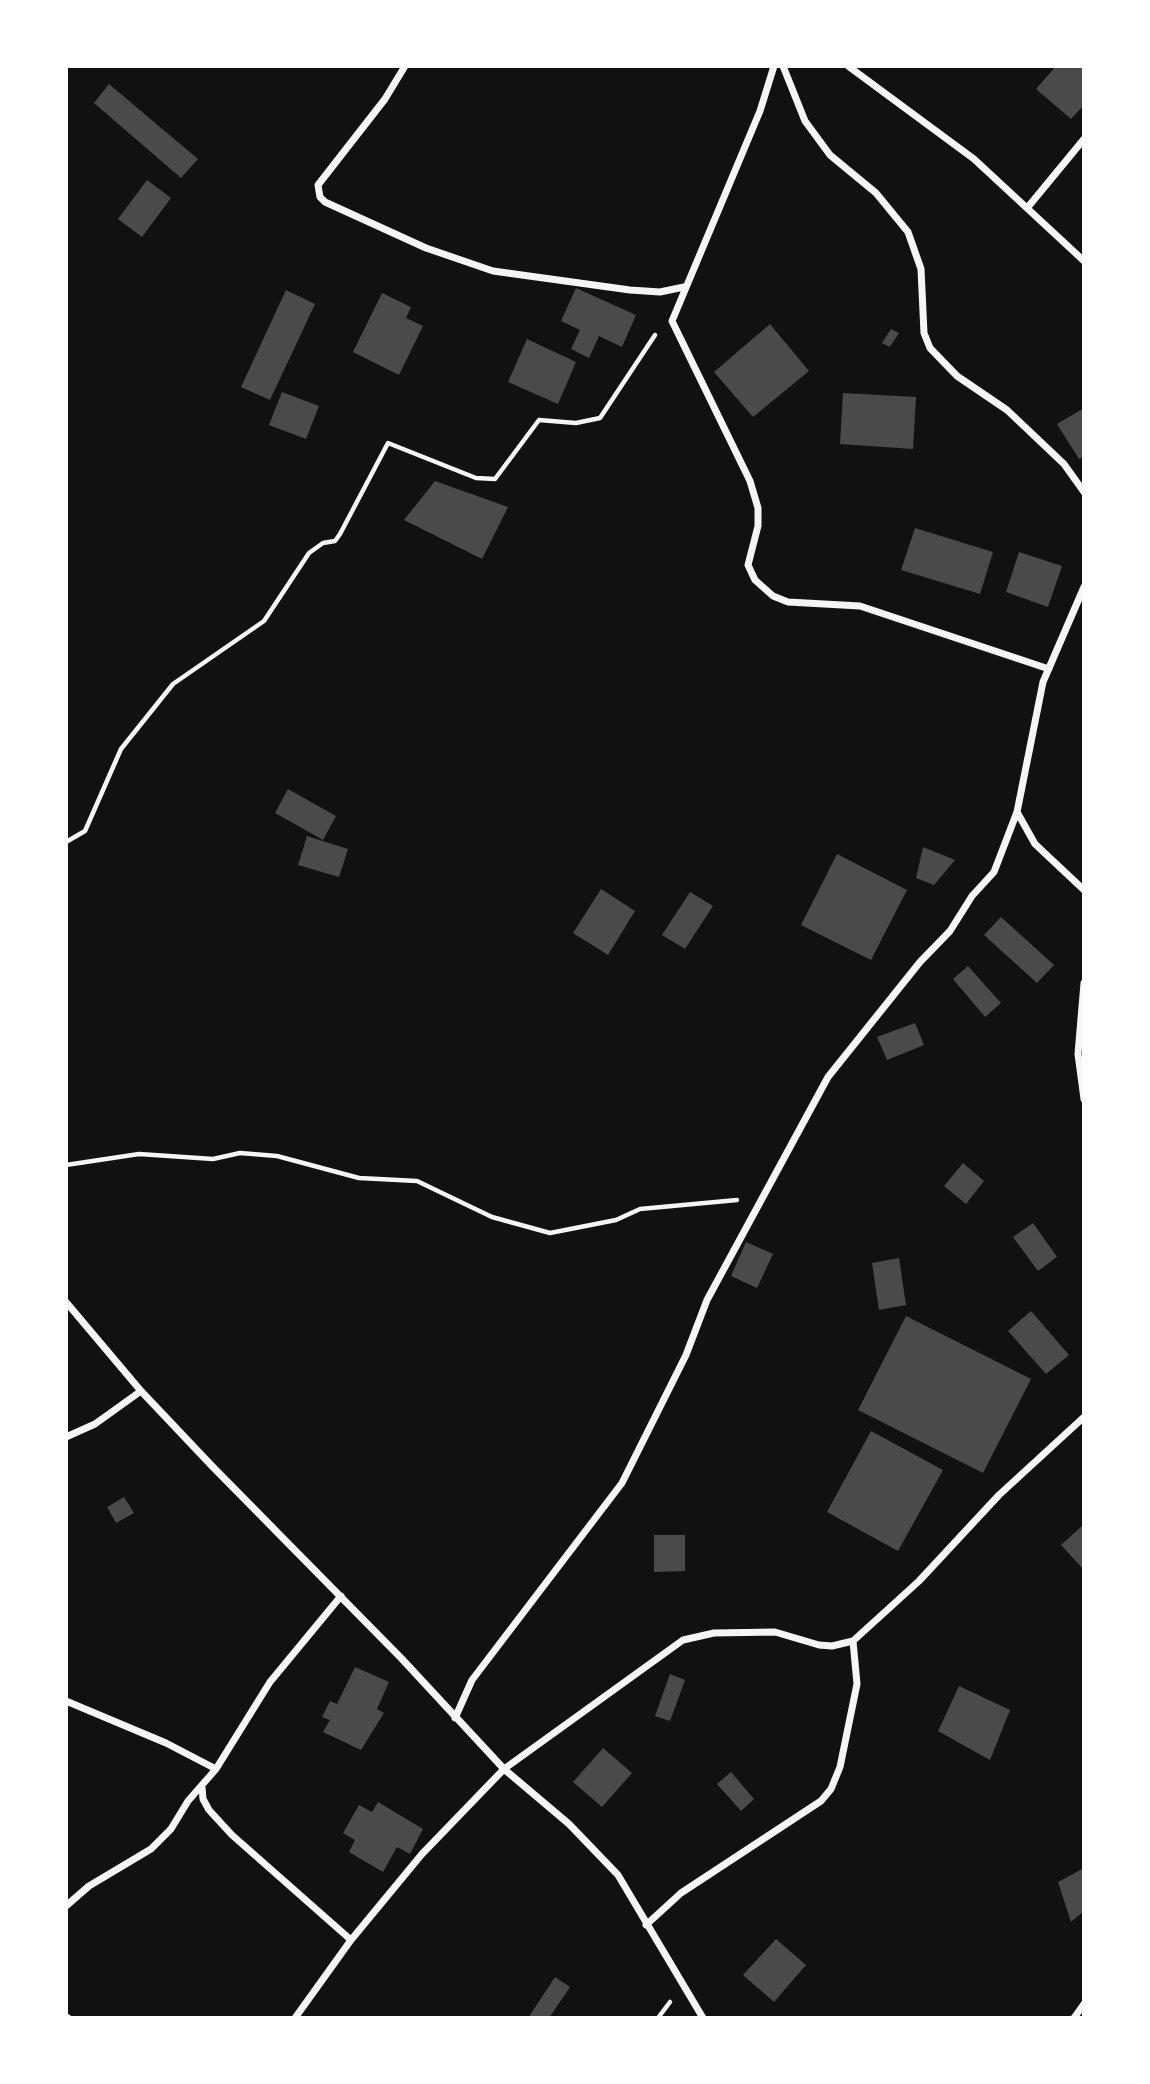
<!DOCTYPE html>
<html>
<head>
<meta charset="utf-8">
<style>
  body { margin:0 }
  #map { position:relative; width:1150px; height:2084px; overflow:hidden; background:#111; font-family:Poppins,sans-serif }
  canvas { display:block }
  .frame { position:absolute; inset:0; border:68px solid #fff; pointer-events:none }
</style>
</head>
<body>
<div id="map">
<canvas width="1150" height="2084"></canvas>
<div class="frame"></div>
</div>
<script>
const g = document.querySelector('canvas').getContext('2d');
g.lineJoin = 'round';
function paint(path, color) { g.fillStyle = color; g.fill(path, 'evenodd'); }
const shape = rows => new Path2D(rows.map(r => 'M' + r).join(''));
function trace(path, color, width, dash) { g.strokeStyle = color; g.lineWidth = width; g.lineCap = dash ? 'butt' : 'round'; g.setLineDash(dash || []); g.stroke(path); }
paint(shape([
  [1056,66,1084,66,1084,105,1071,119,1036,89],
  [109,84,198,159,181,178,94,103],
  [147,180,171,198,142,237,118,219],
  [576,288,636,315,622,347,599,336,589,358,571,349,580,330,561,321],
  [286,290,315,304,270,400,241,387],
  [382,293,411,307,406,318,423,326,399,375,353,352],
  [770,324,809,371,753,417,714,372],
  [891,329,899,333,890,347,882,343],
  [527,339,576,362,558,404,508,382],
  [282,392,319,406,306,439,269,425],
  [843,393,916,397,913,449,840,444],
  [1084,408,1084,457,1079,459,1057,424],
  [435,481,508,507,482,559,404,520],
  [915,528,993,552,980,594,901,570],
  [1019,552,1062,566,1048,607,1006,592],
  [288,789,336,816,323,840,275,813],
  [307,836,348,849,339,877,298,865],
  [923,847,955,860,934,885,916,878],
  [837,854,907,890,871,960,801,925],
  [601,889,635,911,608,955,573,933],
  [690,892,713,906,685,949,662,935],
  [1001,917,1054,965,1037,983,984,935],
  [968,966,1001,1003,985,1017,953,979],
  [915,1023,924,1045,887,1060,877,1037],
  [963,1163,984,1181,966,1204,944,1186],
  [1033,1223,1057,1257,1038,1271,1013,1237],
  [746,1242,773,1254,757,1288,731,1276],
  [899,1258,906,1305,879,1310,872,1263],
  [1031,1311,1069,1355,1046,1374,1008,1331],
  [906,1316,1031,1379,983,1473,858,1410],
  [871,1431,943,1470,898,1551,827,1512],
  [124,1497,134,1513,116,1523,107,1507],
  [1084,1524,1084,1570,1061,1545],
  [654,1535,685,1535,685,1571,654,1572],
  [355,1667,389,1682,377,1709,384,1713,361,1750,323,1732,330,1720,322,1717,330,1701,337,1704],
  [670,1674,685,1680,670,1721,655,1716],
  [959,1686,1010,1710,990,1760,938,1731],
  [603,1748,632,1773,602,1807,573,1782],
  [731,1772,754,1799,741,1811,717,1784],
  [378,1802,423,1829,410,1854,397,1847,383,1872,349,1852,355,1840,343,1833,359,1805,372,1812],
  [1084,1868,1084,1911,1071,1922,1058,1882],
  [776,1939,806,1965,774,2002,743,1975],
  [555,1977,570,1987,549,2018,528,2018]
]), '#4a4a4a');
trace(shape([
  [66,842,85,831,121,749,173,684,264,621,309,553,323,543,335,541,340,534,388,443,476,478,495,479,539,420,576,423,600,418,655,335],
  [66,1165,139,1154,213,1159,240,1153,277,1156,359,1178,417,1181,492,1217,550,1233,616,1220,640,1209,737,1200],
  [658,2018,670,2002]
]), '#f5f5f5', 4.5);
trace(shape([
  [405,66,385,99,318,185,320,197,325,202,426,248,493,271,630,290,660,292,684,287],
  [774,66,760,111,672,321,750,481,758,508,758,526,748,565,755,580,773,596,788,602,860,606,1049,669],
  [783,66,805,121,830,155,876,193,908,232,921,269,924,333,930,348,957,376,1007,410,1064,464,1084,492],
  [848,66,974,159,1084,261],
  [1028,207,1084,139],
  [1017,812,1035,844,1084,890],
  [1084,983,1078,1054,1084,1099],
  [66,1302,141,1391,211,1465,402,1659,504,1769,569,1824,618,1875,703,2018],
  [66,1437,95,1424,141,1391],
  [66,1701,166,1743,216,1769],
  [455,1718,472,1680,622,1483,686,1355,707,1300,828,1077,920,962,950,931,972,896,994,872,1017,812,1043,682,1084,587],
  [202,1787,203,1799,209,1810,232,1835,351,1940],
  [66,1906,89,1886,151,1849,171,1829,188,1801,216,1769,270,1682,341,1596],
  [646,1925,681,1893,821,1801,831,1789,840,1767,857,1684,853,1641],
  [66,2017,68,2018],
  [295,2018,351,1940,422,1854,504,1769,683,1640,714,1633,775,1632,819,1645,832,1646,853,1641,919,1581,999,1495,1084,1417],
  [1074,2018,1084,2004]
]), '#f5f5f5', 7);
</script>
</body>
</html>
